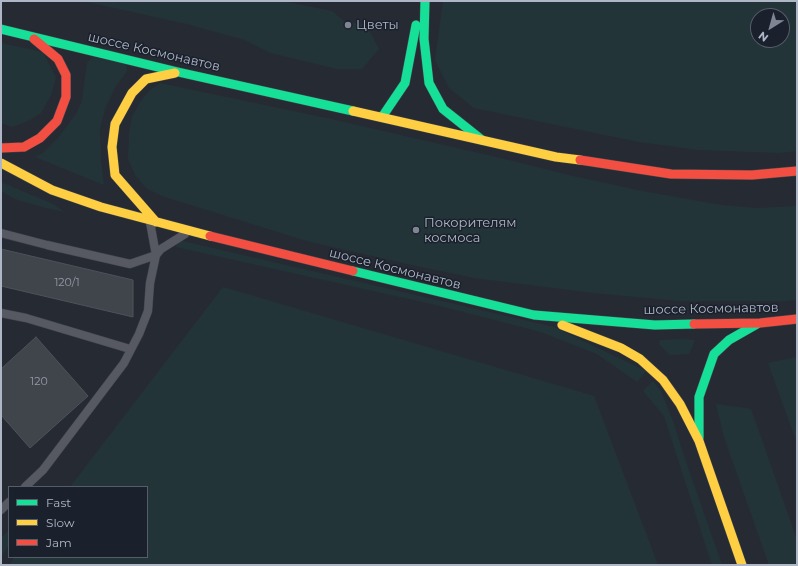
<!DOCTYPE html>
<html>
<head>
<meta charset="utf-8">
<style>
  body { margin:0 }
  #map { position:relative; width:798px; height:566px; overflow:hidden; background:#262a33; font-family:Montserrat,sans-serif }
  canvas { display:block }
  .frame { position:absolute; inset:0; border:2px solid #afb6c5; pointer-events:none }
  .legend { position:absolute; left:8px; top:486px; width:140px; height:72px; box-sizing:border-box; background:#1a212d; border:1px solid #565d6a; margin:0; padding:5px 7px; list-style:none; font-size:12px; color:#afb6c5 }
  .legend li { display:flex; align-items:center; gap:8px; height:20px }
  .legend b { width:20px; border:1px solid #565d6a }
  .north { position:absolute; left:750px; top:8px; width:40px; height:40px; box-sizing:border-box; background:#1a212d; border:1px solid #565d6a; border-radius:50%; rotate:217deg; font-size:11px; font-weight:700; line-height:16px; text-align:center; color:#afb6c5 }
  .north::after { content:''; display:block; margin:auto; width:14px; height:18px; background:#7f8592; clip-path:polygon(50% 0,100% 100%,50% 72%,0 100%) }
</style>
</head>
<body>
<div id="map">
<canvas width="798" height="566"></canvas>
<div class="frame"></div>
<ul class="legend">
<li><b style="height:5px;background:#16e098"></b>Fast</li>
<li><b style="height:5px;background:#ffcf43"></b>Slow</li>
<li><b style="height:5px;background:#f24e42"></b>Jam</li>
</ul>
<div class="north">N</div>
</div>
<script>
const g = document.querySelector('canvas').getContext('2d');
g.lineJoin = 'round';
function paint(path, color) { g.fillStyle = color; g.fill(path, 'evenodd'); }
const shape = rows => new Path2D(rows.map(r => 'M' + r).join(''));
function trace(path, color, width, dash) { g.strokeStyle = color; g.lineWidth = width; g.lineCap = dash ? 'butt' : 'round'; g.setLineDash(dash || []); g.stroke(path); }
function label(font, color, halo, rows, align = 'center') {
  g.font = font + ' Montserrat,sans-serif'; g.lineWidth = 3; g.setLineDash([]); g.textBaseline = 'middle'; g.strokeStyle = halo; g.fillStyle = color; for (const [text, x, y, turn = 0] of rows) {
    g.save(); g.translate(x, y); g.rotate((+turn || 0) * Math.PI / 180); g.textAlign = isNaN(turn) ? turn : align; if (halo) g.strokeText(text, 0, 0); g.fillText(text, 0, 0); g.restore();
  }
}
paint(shape([
  [83,1,282,1,332,11,344,21,366,25,379,49,362,69,337,69,271,53,245,40,187,24],
  [443,1,797,1,797,151,779,153,699,150,639,142,474,108,449,88,435,60],
  [758,16,782,16,782,40,758,40],
  [1,43,43,52,56,78,51,95,41,113,30,120,13,127,1,123],
  [93,57,126,64,127,71,116,86,106,106,100,128,101,161,104,185,35,157,43,153,58,138,76,114,82,101,87,63],
  [160,83,331,119,509,160,573,176,642,191,721,205,757,208,797,206,797,300,785,301,680,301,593,293,474,278,407,264,307,241,162,196,146,188,135,175,128,159,129,134,132,117,140,102,149,91],
  [1,182,53,204,65,212,46,208,15,199,1,191],
  [178,240,554,327,646,371,637,382,597,354,541,332,436,305,176,247],
  [223,287,594,396,658,565,9,565,15,557,147,557,147,487,70,487],
  [683,339,695,340,689,354,670,355,659,344,660,340],
  [797,357,797,443,768,363],
  [653,381,661,391,674,424,684,456,722,565,712,565,664,416,643,391],
  [716,404,751,409,797,540,797,565,769,565,724,437],
  [9,530,9,545,1,556,1,538]
]), '#233438');
const building = shape([
  [1,249,133,280,133,317,1,286,1,249],
  [36,337,88,396,30,448,1,415,1,369,36,337]
]);
paint(building, '#40444b');
trace(building, '#4e525b', 1);
const lane = shape([
  [150,222,156,255],
  [1,233,47,245,130,264,156,255],
  [1,313,26,318,130,349],
  [25,487,43,470,124,363,139,334,148,311,150,283,156,255,161,249,185,234],
  [1,510,9,502]
]);
const fast = shape([
  [425,1,424,39,429,83,443,109,482,140],
  [1,29,178,72,353,111],
  [382,117,405,83,416,25],
  [353,271,534,315,655,325,694,324],
  [699,438,699,397,714,354,729,340,757,324]
]);
const slow = shape([
  [353,111,556,157,580,160],
  [1,163,52,190,101,207,210,236],
  [156,222,115,175,112,147,115,124,132,93,146,79,175,73],
  [562,325,621,348,640,359,663,380,680,404,699,441,742,565]
]);
const jam = shape([
  [1,148,24,147,40,138,57,121,66,97,66,75,58,59,34,39],
  [580,160,671,174,752,175,797,171],
  [210,236,353,271],
  [694,324,760,323,797,319]
]);
trace(lane, '#42454c', 9);
trace(fast, '#42454c', 10);
trace(slow, '#42454c', 10);
trace(jam, '#42454c', 10);
trace(lane, '#565961', 8);
trace(fast, '#16e098', 9);
trace(slow, '#ffcf43', 9);
trace(jam, '#f24e42', 9);
for (const [x, y, r, color] of [
  [348,25,4,"#7f8592"],
  [416,230,4,"#7f8592"]
]) { const dot = new Path2D(); dot.arc(x, y, r, 0, 2 * Math.PI); g.fillStyle = color; g.fill(dot); trace(dot, '#1a212d', 1.5); }
label('11px', '#939aa6', null, [
  ["120/1",67,283],
  ["120",39,382]
]);
label('13px', '#afb6c5', '#1a212d', [
  ["Цветы",356,25],
  ["Покорителям",424,223],
  ["космоса",424,238]
], 'left');
label('13px', '#afb6c5', '#1a212d', [
  ["шоссе Космонавтов",154,52,13],
  ["шоссе Космонавтов",395,269,14],
  ["шоссе Космонавтов",711,309,-1]
]);
</script>
</body>
</html>
